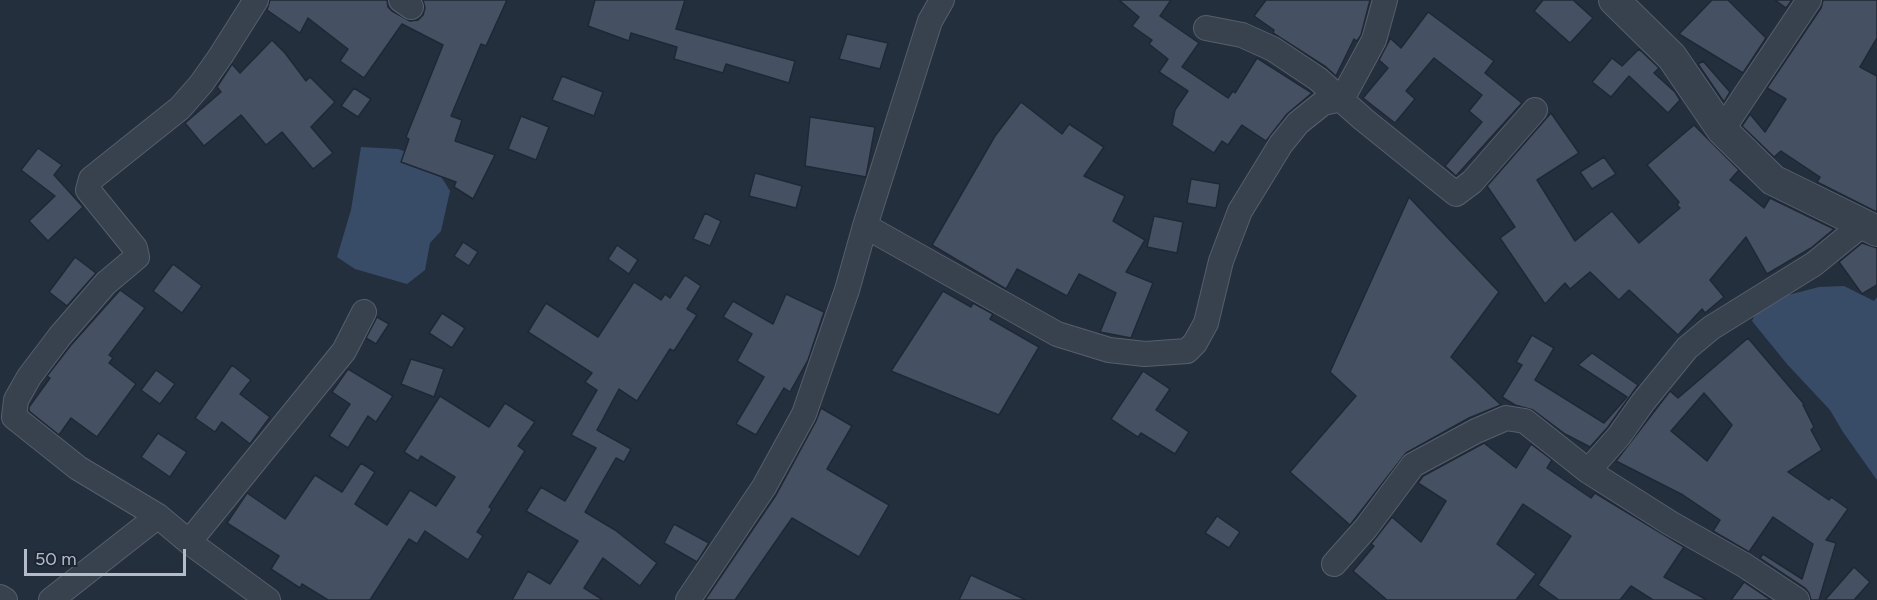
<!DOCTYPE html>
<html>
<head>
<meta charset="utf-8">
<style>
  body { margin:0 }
  #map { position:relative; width:1877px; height:600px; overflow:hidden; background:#242f3e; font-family:Figtree,sans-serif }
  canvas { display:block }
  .scale { position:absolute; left:24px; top:549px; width:162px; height:27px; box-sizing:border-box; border:3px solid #b4bcc9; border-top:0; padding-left:8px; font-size:18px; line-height:21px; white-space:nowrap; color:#b4bcc9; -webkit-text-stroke:4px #1d2633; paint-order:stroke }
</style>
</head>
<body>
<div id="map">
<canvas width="1877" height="600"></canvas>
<div class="scale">50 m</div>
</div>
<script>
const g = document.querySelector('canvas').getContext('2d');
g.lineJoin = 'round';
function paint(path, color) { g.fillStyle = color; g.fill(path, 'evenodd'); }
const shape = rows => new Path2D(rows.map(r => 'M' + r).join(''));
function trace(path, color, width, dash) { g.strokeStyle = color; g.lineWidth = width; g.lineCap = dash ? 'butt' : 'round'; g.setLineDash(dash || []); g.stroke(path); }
paint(shape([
  [361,147,398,149,432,162,450,191,441,231,430,243,425,270,407,284,355,269,337,257,351,210],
  [1844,286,1874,301,1877,297,1877,480,1843,432,1830,410,1787,364,1752,321,1761,302,1819,287]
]), '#394c67');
const building = shape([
  [270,0,387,0,388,7,392,11,410,21,418,20,423,15,425,8,423,0,507,0,486,46,481,44,451,116,462,120,455,141,495,155,473,199,454,187,456,182,401,162,409,139,406,137,443,45,402,24,364,78,340,61,348,49,308,18,300,33,267,10,270,0],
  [595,0,685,0,676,29,795,61,789,83,726,64,723,73,674,59,677,47,631,33,629,41,588,26,595,0],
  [1119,0,1171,0,1160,16,1199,43,1182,67,1228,98,1233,91,1235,93,1257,58,1312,93,1287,114,1266,141,1242,125,1228,145,1222,141,1214,153,1172,125,1175,110,1188,91,1159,72,1168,59,1149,44,1152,40,1132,26,1139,17,1119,0],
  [1266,0,1370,0,1361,35,1357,41,1354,39,1336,76,1326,67,1273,33,1274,30,1254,16,1266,0],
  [1543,0,1573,0,1593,18,1570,43,1534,11,1543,0],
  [1712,0,1728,0,1766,38,1743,73,1679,34,1712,0],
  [1775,0,1792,0,1786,8,1775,0],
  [1823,0,1877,0,1877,38,1860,67,1877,76,1877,212,1817,182,1820,177,1781,151,1774,157,1742,126,1750,114,1765,132,1786,99,1767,88,1821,8,1823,0],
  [1428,12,1494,61,1485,73,1522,103,1456,176,1445,166,1482,122,1469,111,1482,95,1434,58,1406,91,1415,99,1395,123,1363,98,1388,68,1379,60,1389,41,1390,38,1401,48,1428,12],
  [847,34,888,43,880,69,839,59,847,34],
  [272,40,285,53,306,81,310,77,335,102,311,127,333,153,313,169,282,132,266,145,241,115,204,146,185,123,221,92,217,87,232,64,240,73,272,40],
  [1639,49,1659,68,1654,73,1675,92,1680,100,1668,113,1629,76,1611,97,1592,82,1612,58,1622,66,1639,49],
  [1703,61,1730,92,1724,102,1698,64,1703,61],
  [562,76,603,92,594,116,552,100,562,76],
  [354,88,371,99,358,117,341,106,354,88],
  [1021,102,1062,134,1069,124,1104,147,1084,176,1125,196,1113,221,1145,240,1126,272,1153,283,1131,338,1100,332,1116,293,1079,274,1067,296,1017,269,1006,289,932,245,995,136,1021,102],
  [1551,113,1579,153,1537,180,1575,241,1612,211,1639,243,1680,208,1677,205,1679,202,1647,165,1694,125,1739,170,1730,180,1764,208,1770,198,1834,229,1811,248,1767,274,1746,237,1710,280,1724,297,1705,313,1702,309,1678,335,1629,290,1619,300,1590,272,1570,289,1565,283,1545,304,1500,238,1515,227,1487,186,1551,113],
  [521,116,549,127,536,160,508,149,521,116],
  [810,117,875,127,866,177,805,166,810,117],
  [38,148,62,165,54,175,83,207,48,241,29,221,55,196,21,170,38,148],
  [1604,157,1616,174,1592,189,1580,172,1604,157],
  [755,173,802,186,796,208,749,196,755,173],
  [1191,179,1220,184,1216,208,1187,203,1191,179],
  [1409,197,1499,292,1451,357,1501,405,1469,418,1406,453,1350,525,1290,472,1356,396,1330,372,1409,197],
  [705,213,721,221,710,246,693,239,705,213],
  [1154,216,1183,222,1177,253,1147,247,1154,216],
  [463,242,478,252,469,266,454,256,463,242],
  [1862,243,1877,248,1877,285,1862,294,1839,262,1862,243],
  [617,245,638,260,629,274,608,259,617,245],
  [75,257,96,273,67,306,49,292,75,257],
  [173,264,202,286,182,313,153,291,173,264],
  [685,275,701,286,687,309,697,315,674,351,670,349,637,401,619,389,597,430,631,449,624,462,616,458,585,512,615,530,657,563,640,586,603,558,584,588,603,600,512,600,528,571,550,584,578,541,526,511,541,487,565,501,596,448,571,435,597,390,585,382,592,373,528,332,546,303,598,337,634,282,661,300,665,294,670,298,685,275],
  [120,290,145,308,109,355,113,358,109,363,136,384,97,437,71,418,59,435,29,411,29,407,50,378,47,376,71,345,120,290],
  [943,291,971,307,973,303,993,314,990,319,1039,347,999,415,891,371,943,291],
  [786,294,824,312,808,360,790,392,784,388,756,435,736,424,764,377,737,361,752,334,723,317,733,301,773,324,786,294],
  [442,313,465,328,452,348,429,333,442,313],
  [377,317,389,324,376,344,366,338,377,317],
  [1532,335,1554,348,1535,380,1604,423,1627,397,1578,365,1592,353,1638,385,1608,427,1590,447,1565,434,1533,410,1515,405,1502,397,1522,365,1516,362,1532,335],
  [1748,338,1804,404,1803,405,1814,427,1811,430,1822,450,1788,472,1829,500,1831,497,1848,509,1826,540,1836,543,1819,600,1811,600,1809,593,1805,588,1760,558,1763,554,1802,579,1813,544,1773,517,1749,552,1713,531,1720,520,1683,495,1616,461,1670,391,1678,398,1748,338],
  [1704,393,1732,425,1707,461,1671,431,1704,393],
  [411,359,444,369,434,397,401,384,411,359],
  [232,365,251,380,240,394,270,417,250,444,222,422,215,432,195,418,232,365],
  [348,369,393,396,376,422,368,416,348,448,329,436,350,404,332,392,348,369],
  [156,370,175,384,160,404,141,390,156,370],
  [1143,371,1170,389,1156,410,1189,432,1175,454,1141,433,1138,437,1111,419,1143,371],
  [440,396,489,427,505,403,535,422,518,446,525,451,489,507,492,509,477,532,483,536,468,560,425,531,417,544,409,539,370,600,328,600,302,584,300,588,271,569,279,556,227,523,247,493,285,519,315,475,342,492,361,463,375,472,355,504,387,525,410,490,436,506,455,477,421,456,418,461,404,452,440,396],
  [821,408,852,426,827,469,889,505,859,557,792,518,735,600,705,600,776,495,816,421,821,408],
  [158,433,187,452,170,477,141,457,158,433],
  [1484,443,1516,468,1531,444,1552,460,1547,468,1591,498,1595,493,1684,547,1664,577,1707,600,1653,600,1631,586,1620,600,1559,600,1538,585,1571,536,1523,504,1497,544,1536,574,1516,600,1387,600,1353,571,1374,546,1371,544,1392,517,1421,542,1446,501,1418,483,1423,476,1484,443],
  [1217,516,1240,532,1229,548,1205,533,1217,516],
  [674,524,709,543,697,562,664,543,674,524],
  [1854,567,1870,582,1854,600,1825,600,1854,567],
  [971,575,1026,600,959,600,971,575],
  [1744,582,1771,600,1731,600,1744,582]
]);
paint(building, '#455162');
trace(building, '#1f2835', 1.5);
const minor = shape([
  [256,0,220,57,201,84,180,108,91,179,88,190,135,248,137,257,106,283,60,336,29,377,16,400,14,417,78,468,158,516,189,542,268,600],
  [401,0,411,7],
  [1206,28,1242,35,1273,49,1318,79,1363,119,1456,194,1472,182,1535,110],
  [1722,130,1809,0],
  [865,226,1057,334,1109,350,1145,354,1187,351,1195,343,1206,323,1221,261,1240,211,1281,144,1298,123,1323,103,1342,99,1374,40,1385,0],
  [1588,471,1619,436,1643,402,1687,348,1711,328,1814,264,1863,224],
  [189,542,344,351,364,312],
  [1334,564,1366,528,1413,465,1476,431,1506,418,1525,421,1588,471,1670,523,1744,565,1797,600],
  [0,597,5,600],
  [51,600,158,516],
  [688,600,764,487,804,414,847,290,865,226,930,21,942,0]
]);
const tertiary = shape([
  [1614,0,1672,57,1722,130,1773,180,1877,231]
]);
trace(minor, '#565f6c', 26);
trace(tertiary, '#565f6c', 32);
trace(minor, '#38414e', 24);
trace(tertiary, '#38414e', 30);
</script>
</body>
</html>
